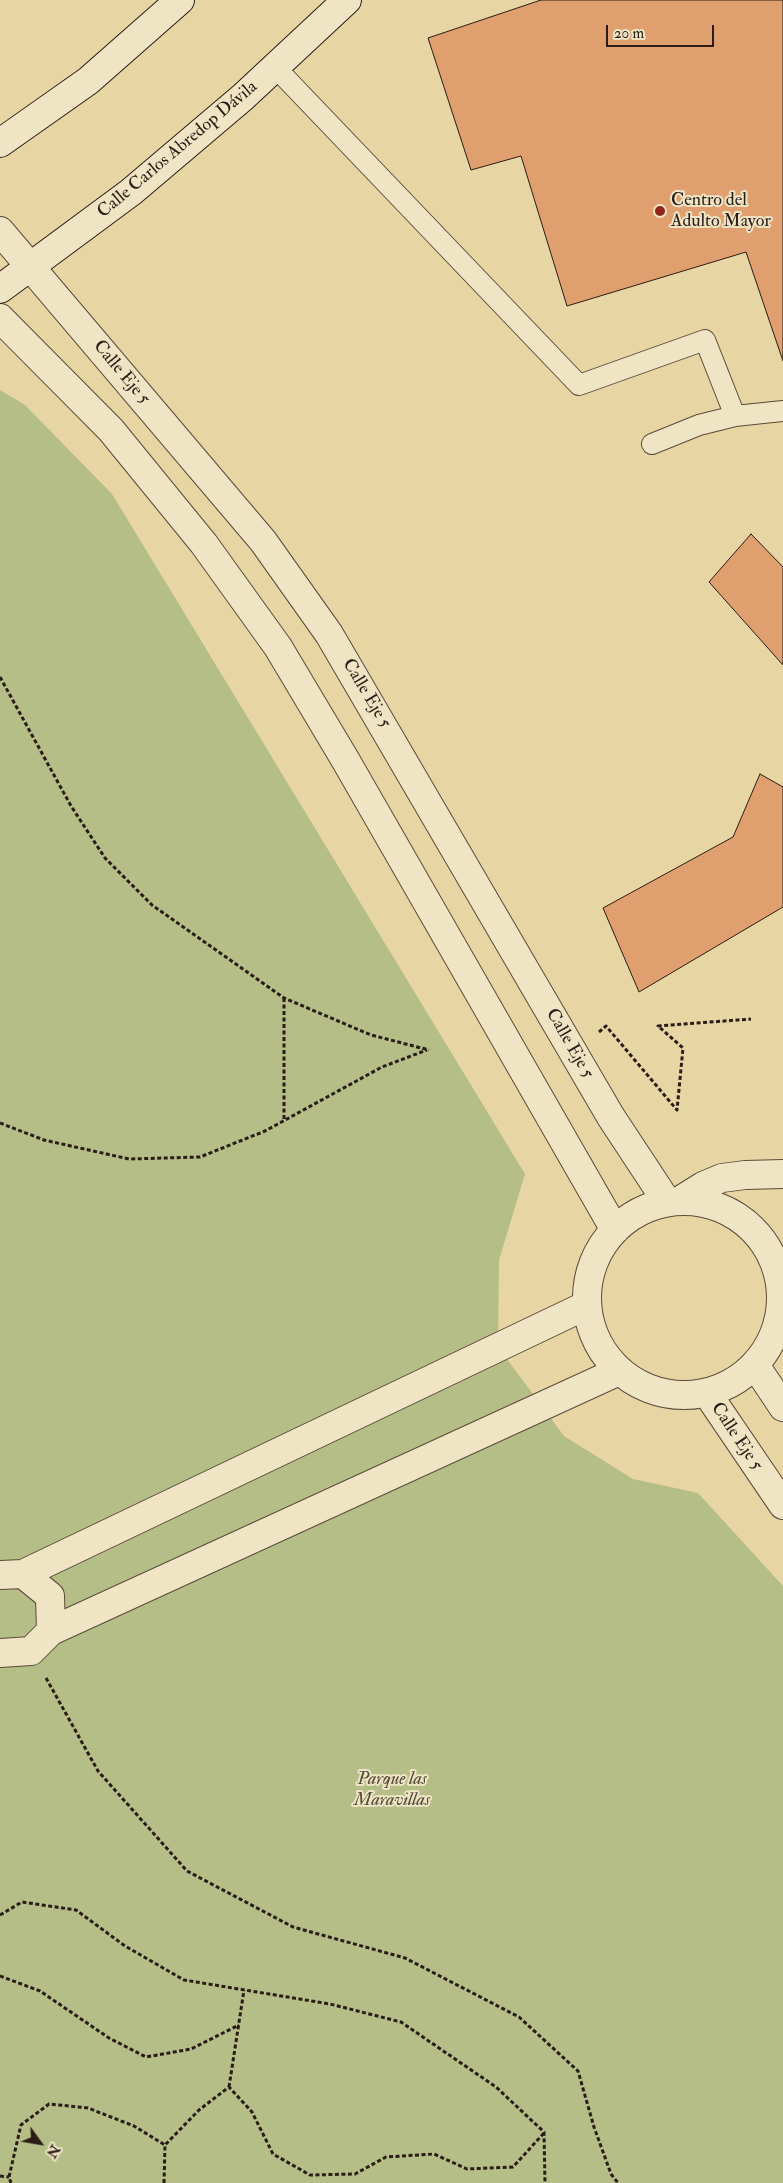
<!DOCTYPE html>
<html>
<head>
<meta charset="utf-8">
<style>
  body { margin:0 }
  #map { position:relative; width:783px; height:2183px; overflow:hidden; background:#e7d6a4; font-family:"IM FELL Double Pica",serif }
  canvas { display:block }
  .north { position:absolute; left:15px; top:2118px; width:50px; height:50px; -webkit-text-stroke:4px #efe4c4; paint-order:stroke; rotate:122deg; font-size:14px; font-weight:700; line-height:20px; text-align:center; color:#2b1c16 }
  .north::after { content:''; display:block; margin:auto; width:18px; height:22px; background:#2b1c16; clip-path:polygon(50% 0,100% 100%,50% 72%,0 100%) }
  .scale { position:absolute; left:606px; top:25px; width:108px; height:22px; box-sizing:border-box; border:2px solid #2b1c16; border-top:0; padding-left:6px; font-size:15px; line-height:18px; white-space:nowrap; color:#2b1c16; -webkit-text-stroke:4px #efe4c4; paint-order:stroke }
</style>
</head>
<body>
<div id="map">
<canvas width="783" height="2183"></canvas>
<div class="north">N</div>
<div class="scale">20 m</div>
</div>
<script>
const g = document.querySelector('canvas').getContext('2d');
g.lineJoin = 'round';
function paint(path, color) { g.fillStyle = color; g.fill(path, 'evenodd'); }
const shape = rows => new Path2D(rows.map(r => 'M' + r).join(''));
function trace(path, color, width, dash) { g.strokeStyle = color; g.lineWidth = width; g.lineCap = dash ? 'butt' : 'round'; g.setLineDash(dash || []); g.stroke(path); }
function label(font, color, halo, rows, align = 'center') {
  g.font = font + ' "IM FELL Double Pica",serif'; g.lineWidth = 4; g.setLineDash([]); g.textBaseline = 'middle'; g.strokeStyle = halo; g.fillStyle = color; for (const [text, x, y, turn = 0] of rows) {
    g.save(); g.translate(x, y); g.rotate((+turn || 0) * Math.PI / 180); g.textAlign = isNaN(turn) ? turn : align; if (halo) g.strokeText(text, 0, 0); g.fillText(text, 0, 0); g.restore();
  }
}
paint(shape([
  [0,390,25,405,112,494,525,1174,499,1260,498,1347,564,1436,633,1479,698,1493,783,1586,783,2183,0,2183]
]), '#b4be86');
const building = shape([
  [541,0,783,0,783,361,746,252,567,306,521,156,471,170,428,38,541,0],
  [751,534,783,567,783,665,709,582,751,534],
  [760,774,783,787,783,907,639,992,603,908,733,837,760,774]
]);
paint(building, '#e09f6f');
trace(building, '#2b1c16', 1);
const service = shape([
  [275,67,579,385,705,340,735,416],
  [652,444,699,425,735,416,783,411]
]);
const pedestrian = shape([
  [23,1574,50,1596,51,1631],
  [0,1575,23,1574,587,1305],
  [0,1653,31,1651,51,1631,619,1371]
]);
const minor = shape([
  [0,231,263,541,329,634,611,1117,667,1202],
  [0,318,111,430,204,544,278,647,346,761,615,1230],
  [679,1201,703,1186,722,1178,745,1175,783,1174],
  '587 1298a97 97 0 1 1 194 0a97 97 0 1 1-194 0Z',
  [755,1365,783,1407],
  [707,1393,783,1505]
]);
const secondary = shape([
  [0,143,88,81,180,0],
  [0,289,131,192,243,97,347,0]
]);
trace(service, '#5a4a3a', 22);
trace(pedestrian, '#5a4a3a', 30);
trace(minor, '#5a4a3a', 30);
trace(secondary, '#2b1c16', 30);
trace(shape([
  [0,677,71,806,105,858,152,905,284,998,371,1035,429,1050],
  [284,998,284,1121],
  [599,1032,606,1026,677,1110,683,1048,658,1026,751,1019],
  [0,1123,44,1140,129,1159,200,1157,265,1131,382,1067,427,1050],
  [46,1678,98,1771,187,1871,293,1927,405,1958,519,2017,578,2071,594,2127,611,2174,618,2183],
  [0,1915,22,1902,76,1910,125,1946,184,1980,330,2004,401,2022,496,2087,544,2132,545,2183],
  [0,1976,40,1991,109,2038,146,2057,191,2049,239,2025],
  [229,2087,244,1990],
  [0,2176,9,2177],
  [11,2183,9,2177,21,2125,49,2104,88,2108,134,2126,165,2145],
  [164,2183,165,2145,199,2110,229,2087,252,2112,273,2154,310,2175,355,2174,386,2157,434,2154,467,2169,513,2167,544,2133]
]), '#2b1c16', 3, [4, 2.5]);
trace(service, '#efe4c4', 20);
trace(pedestrian, '#efe4c4', 28);
trace(minor, '#efe4c4', 28);
trace(secondary, '#efe4c4', 28);
for (const [x, y, r, color] of [
  [660,211,6,"#8f2418"]
]) { const dot = new Path2D(); dot.arc(x, y, r, 0, 2 * Math.PI); g.fillStyle = color; g.fill(dot); trace(dot, '#efe4c4', 2); }
label('18px', '#2b1c16', '#efe4c4', [
  ["Calle Carlos Abredop Dávila",178,150,-40],
  ["Calle Eje 5",121,373,50],
  ["Calle Eje 5",366,694,59],
  ["Calle Eje 5",569,1044,60],
  ["Calle Eje 5",736,1437,56]
]);
label('18px', '#2b1c16', '#efe4c4', [
  ["Centro del",671,201],
  ["Adulto Mayor",671,222]
], 'left');
label('italic 18px', '#544d38', '#efe4c4', [
  ["Parque las",392,1780],
  ["Maravillas",392,1801]
]);
</script>
</body>
</html>
